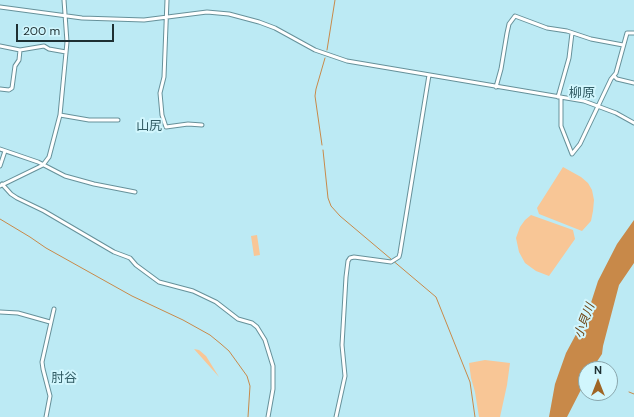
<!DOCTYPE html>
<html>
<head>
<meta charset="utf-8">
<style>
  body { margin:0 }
  #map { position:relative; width:634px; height:417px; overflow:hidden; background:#bceaf4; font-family:"DM Sans",sans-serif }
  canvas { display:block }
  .north { position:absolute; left:578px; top:361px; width:40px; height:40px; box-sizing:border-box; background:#d1f6fd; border:1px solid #89a6ac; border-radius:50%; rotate:0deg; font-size:11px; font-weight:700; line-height:16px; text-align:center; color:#1d2f32 }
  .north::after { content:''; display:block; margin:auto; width:14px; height:18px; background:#9f6525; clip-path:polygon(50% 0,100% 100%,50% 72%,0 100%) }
  .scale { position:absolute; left:16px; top:24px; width:98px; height:18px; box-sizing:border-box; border:2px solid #1d2f32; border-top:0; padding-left:5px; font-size:12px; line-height:14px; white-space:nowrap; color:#1d2f32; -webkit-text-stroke:3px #d1f6fd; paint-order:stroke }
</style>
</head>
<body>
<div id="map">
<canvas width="634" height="417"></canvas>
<div class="north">N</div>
<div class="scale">200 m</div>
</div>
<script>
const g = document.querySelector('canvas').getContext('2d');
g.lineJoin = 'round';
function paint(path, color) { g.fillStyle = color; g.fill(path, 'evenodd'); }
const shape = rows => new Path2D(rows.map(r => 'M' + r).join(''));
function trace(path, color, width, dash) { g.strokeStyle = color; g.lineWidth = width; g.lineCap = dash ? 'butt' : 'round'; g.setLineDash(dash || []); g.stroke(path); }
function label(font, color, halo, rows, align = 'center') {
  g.font = font + ' "DM Sans","Noto Sans JP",sans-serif'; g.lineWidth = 4; g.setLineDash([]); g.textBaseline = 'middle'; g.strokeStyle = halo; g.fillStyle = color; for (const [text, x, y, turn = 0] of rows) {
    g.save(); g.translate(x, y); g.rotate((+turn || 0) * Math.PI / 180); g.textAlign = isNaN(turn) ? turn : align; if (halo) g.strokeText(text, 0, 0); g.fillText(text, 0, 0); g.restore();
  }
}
paint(shape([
  [563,167,581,177,588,183,592,190,594,200,593,211,591,221,582,231,539,214,537,208],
  [531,215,573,230,575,239,549,276,536,271,525,263,519,252,516,238,520,227,525,220],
  [257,235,260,255,254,256,251,236],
  [194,349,199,350,206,356,219,377],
  [485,360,510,363,507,385,500,417,479,417,475,392,471,378,469,363]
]), '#f8c696');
paint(shape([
  [634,220,634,263,619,285,603,346,602,354,592,369,586,369,586,380,567,417,549,417,555,384,566,353,588,312,598,281,617,244]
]), '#c88949');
trace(shape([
  [327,50,335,0],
  [322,145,315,96,316,89,325,58],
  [323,150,328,198,331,206,340,216,436,297,470,382,475,417],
  [0,219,30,237,46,248,132,296,183,320,210,335,221,344,229,351,247,376,250,386,248,417],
  [610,386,615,388],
  [629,392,634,394]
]), '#c88949', 1);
const minor = shape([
  [167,0,164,77,160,93,162,115,166,127,188,124,202,125],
  [0,7,82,18,144,20,207,12,229,14,259,22,275,28,315,50,347,61,584,101,616,113,634,123],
  [0,46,20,50,44,46,49,49,66,52],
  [614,76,617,79,634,83],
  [496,87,501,69,507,33,509,24,515,16,547,28,567,31,591,39,623,45],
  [0,89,9,90,12,88,15,66,19,60,20,50],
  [558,97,569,58,572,33],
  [561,97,561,126,572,154,580,144,611,79,616,73,627,33,634,33],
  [60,115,89,120,118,120],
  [0,149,38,162,65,176,94,184,135,192],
  [0,166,5,151],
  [2,184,11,194,17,198,44,211,114,252,130,258,136,265,159,282,193,291,216,302,238,319,252,323,257,327,265,340,273,366,273,389,268,417],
  [0,186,43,165,49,157,60,115,67,42,64,0],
  [0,312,18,313,50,322],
  [46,417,50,396,43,369,42,362,54,309],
  [336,417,345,376,342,345,346,277,348,261,350,258,354,257,391,262,399,257,400,253,429,75]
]);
trace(minor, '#66919a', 5);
trace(minor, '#fff', 3);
label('italic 12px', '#6c4110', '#d1f6fd', [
  ["小貝川",585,321,-69]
]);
label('13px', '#315c64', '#d1f6fd', [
  ["柳原",582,94],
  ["山尻",149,127],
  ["肘谷",64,379]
]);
</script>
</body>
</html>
